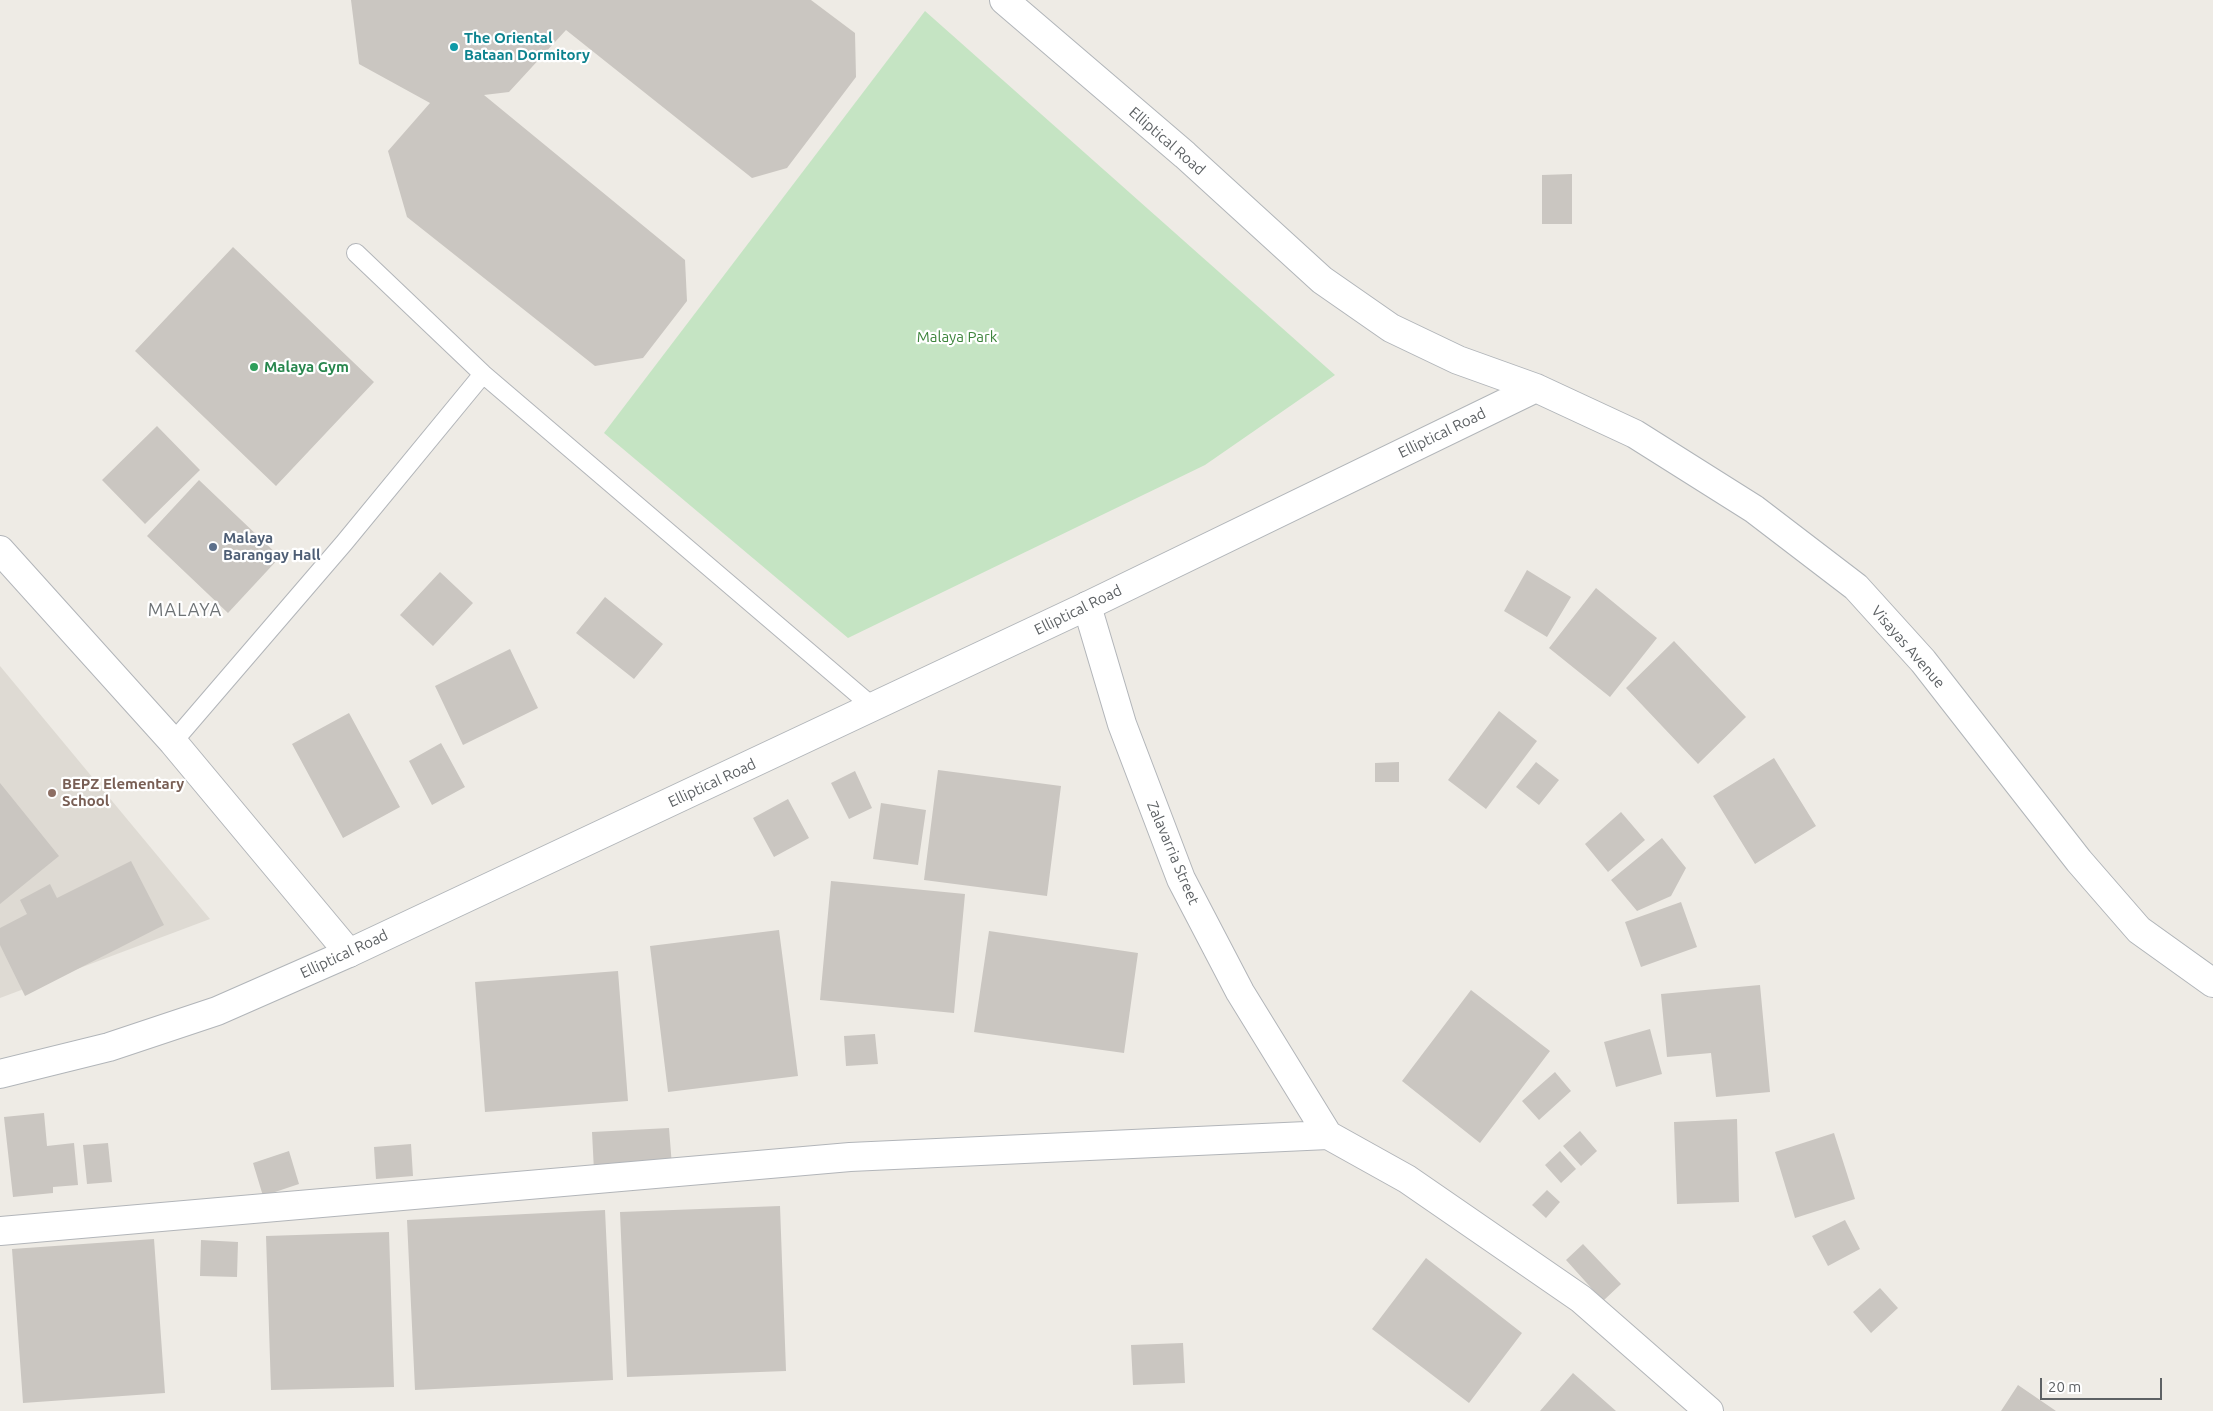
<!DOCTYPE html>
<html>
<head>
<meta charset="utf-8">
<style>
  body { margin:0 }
  #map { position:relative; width:2213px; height:1411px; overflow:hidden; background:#eeebe5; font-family:Ubuntu,sans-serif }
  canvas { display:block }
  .scale { position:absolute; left:2040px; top:1378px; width:122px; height:22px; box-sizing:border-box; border:2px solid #5d6164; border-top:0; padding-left:6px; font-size:15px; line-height:18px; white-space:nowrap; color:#5d6164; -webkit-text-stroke:4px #fff; paint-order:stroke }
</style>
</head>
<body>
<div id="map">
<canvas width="2213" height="1411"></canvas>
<div class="scale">20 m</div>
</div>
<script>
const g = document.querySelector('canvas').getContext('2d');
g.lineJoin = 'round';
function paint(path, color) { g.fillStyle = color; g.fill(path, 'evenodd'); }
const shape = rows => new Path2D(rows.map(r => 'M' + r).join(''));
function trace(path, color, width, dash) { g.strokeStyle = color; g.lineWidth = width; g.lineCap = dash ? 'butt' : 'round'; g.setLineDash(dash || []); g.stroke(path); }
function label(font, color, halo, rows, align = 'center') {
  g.font = font + ' Ubuntu,sans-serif'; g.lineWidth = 4.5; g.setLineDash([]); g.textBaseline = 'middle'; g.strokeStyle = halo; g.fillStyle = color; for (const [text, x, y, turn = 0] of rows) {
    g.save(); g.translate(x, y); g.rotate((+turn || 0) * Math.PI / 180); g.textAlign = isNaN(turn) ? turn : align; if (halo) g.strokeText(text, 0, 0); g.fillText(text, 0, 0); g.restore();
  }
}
paint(shape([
  [0,666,210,919,0,998]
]), '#dedad3');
paint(shape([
  [925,11,1335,375,1205,465,848,638,604,433]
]), '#c5e4c3');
paint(shape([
  [351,0,811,0,855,33,856,77,787,168,752,178,566,30,509,92,484,95,685,260,687,301,643,358,595,366,407,217,388,151,430,103,359,64],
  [1572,174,1572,224,1542,224,1542,175],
  [233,247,374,382,276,486,135,351],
  [157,426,200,470,145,524,102,480],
  [199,480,280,557,228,613,147,536],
  [1527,570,1571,597,1547,637,1504,611],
  [440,572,473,603,433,646,400,615],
  [1596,588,1657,638,1610,697,1549,648],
  [605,597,663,644,634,679,576,633],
  [1674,641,1746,717,1698,764,1626,688],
  [510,649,538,708,463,745,435,686],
  [1499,711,1537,741,1486,809,1448,780],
  [349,713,400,807,343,838,292,744],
  [441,743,465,787,432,805,409,761],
  [1774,758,1816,826,1755,864,1713,796],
  [1399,762,1399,782,1375,782,1375,763],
  [1536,762,1559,780,1539,805,1516,787],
  [938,770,1061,786,1047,896,924,880],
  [855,771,872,808,849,819,831,783],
  [0,783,59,856,0,904],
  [788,799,809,838,774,857,753,818],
  [881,803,926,810,918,865,873,859],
  [1621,812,1645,840,1608,872,1585,844],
  [1662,838,1686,868,1671,896,1637,911,1611,880],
  [131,861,164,925,25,996,0,945,0,928,27,914,20,900,50,884,57,898],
  [831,881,965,894,954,1013,820,1000],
  [1681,902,1697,947,1641,967,1625,922],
  [779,930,798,1076,668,1092,650,946],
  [989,931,1138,953,1124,1053,974,1032],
  [618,971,628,1101,485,1112,475,982],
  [1760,985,1770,1092,1716,1097,1711,1053,1667,1057,1661,994],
  [1471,990,1550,1051,1480,1143,1402,1081],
  [1650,1029,1662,1074,1616,1087,1604,1042],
  [875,1034,878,1064,846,1066,844,1036],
  [1555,1072,1571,1091,1539,1120,1522,1101],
  [44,1113,47,1146,74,1143,78,1185,53,1187,53,1193,13,1197,4,1117],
  [1737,1119,1739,1202,1677,1204,1674,1122],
  [669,1128,672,1166,594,1171,592,1132],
  [1580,1131,1597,1151,1581,1166,1563,1146],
  [1834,1133,1855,1199,1795,1218,1775,1152],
  [108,1143,112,1182,87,1184,83,1145],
  [411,1144,413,1176,376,1179,374,1147],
  [289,1151,299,1184,263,1196,253,1163],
  [1560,1151,1576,1169,1561,1183,1545,1165],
  [1547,1190,1560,1202,1546,1218,1532,1205],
  [780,1206,786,1371,627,1377,620,1212],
  [605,1210,613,1380,415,1390,407,1220],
  [1845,1220,1860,1249,1828,1266,1812,1236],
  [389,1232,394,1387,271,1390,266,1236],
  [154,1239,165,1393,23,1403,12,1249],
  [201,1240,238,1242,237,1277,200,1276],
  [1583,1244,1621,1284,1603,1301,1566,1260],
  [1426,1258,1522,1333,1469,1403,1372,1329],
  [1880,1288,1898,1308,1871,1333,1853,1312],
  [1183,1343,1185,1383,1133,1385,1131,1345],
  [1573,1373,1616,1411,1540,1411],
  [2018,1385,2056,1411,2001,1411]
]), '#cac6c1');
const lane = shape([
  [356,253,483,374,873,707],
  [173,742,344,543,483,374]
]);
const street = shape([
  [0,550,173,742,349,953],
  [1087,606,1122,724,1181,879,1240,992,1328,1135],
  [0,1231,850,1157,1328,1135,1407,1179,1581,1299,1709,1411]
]);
const secondary = shape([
  [1004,0,1185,155,1322,280,1391,328,1458,360,1536,388,1635,434,1754,509,1856,587,1923,661,2079,861,2139,930,2213,983],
  [0,1074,109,1047,217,1011,349,953,1087,606,1536,388]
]);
trace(lane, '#b2b5b9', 20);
trace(street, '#b2b5b9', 30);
trace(secondary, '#b1b5b9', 30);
trace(lane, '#fff', 18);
trace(street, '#fff', 28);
trace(secondary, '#fff', 28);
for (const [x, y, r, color] of [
  [454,47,5,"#0f9aa8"],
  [254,367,5,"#2e9e5b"],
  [213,547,5,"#5c6f8a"],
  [52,793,5,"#8d6e63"]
]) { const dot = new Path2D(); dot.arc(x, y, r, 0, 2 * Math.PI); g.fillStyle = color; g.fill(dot); trace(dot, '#fff', 2); }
label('bold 15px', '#0d838f', '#fff', [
  ["The Oriental",464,38],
  ["Bataan Dormitory",464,55]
], 'left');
label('15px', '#5d6164', '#fff', [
  ["Elliptical Road",1167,141,41],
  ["Elliptical Road",1442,433,-26],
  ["Elliptical Road",1078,610,-26],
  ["Visayas Avenue",1908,647,49],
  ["Elliptical Road",712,783,-25],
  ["Zalavarria Street",1173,853,67],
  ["Elliptical Road",344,954,-25]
]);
label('15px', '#3d843c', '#fff', [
  ["Malaya Park",957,337]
]);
label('bold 15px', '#27864d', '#fff', [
  ["Malaya Gym",264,367]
], 'left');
label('bold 15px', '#4e5e75', '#fff', [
  ["Malaya",223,538],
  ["Barangay Hall",223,555]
], 'left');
label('bold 15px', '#785e54', '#fff', [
  ["BEPZ Elementary",62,784],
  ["School",62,801]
], 'left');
g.letterSpacing = '1px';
label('18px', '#6e7376', '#fff', [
  ["MALAYA",185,610]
]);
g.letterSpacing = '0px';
</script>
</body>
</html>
